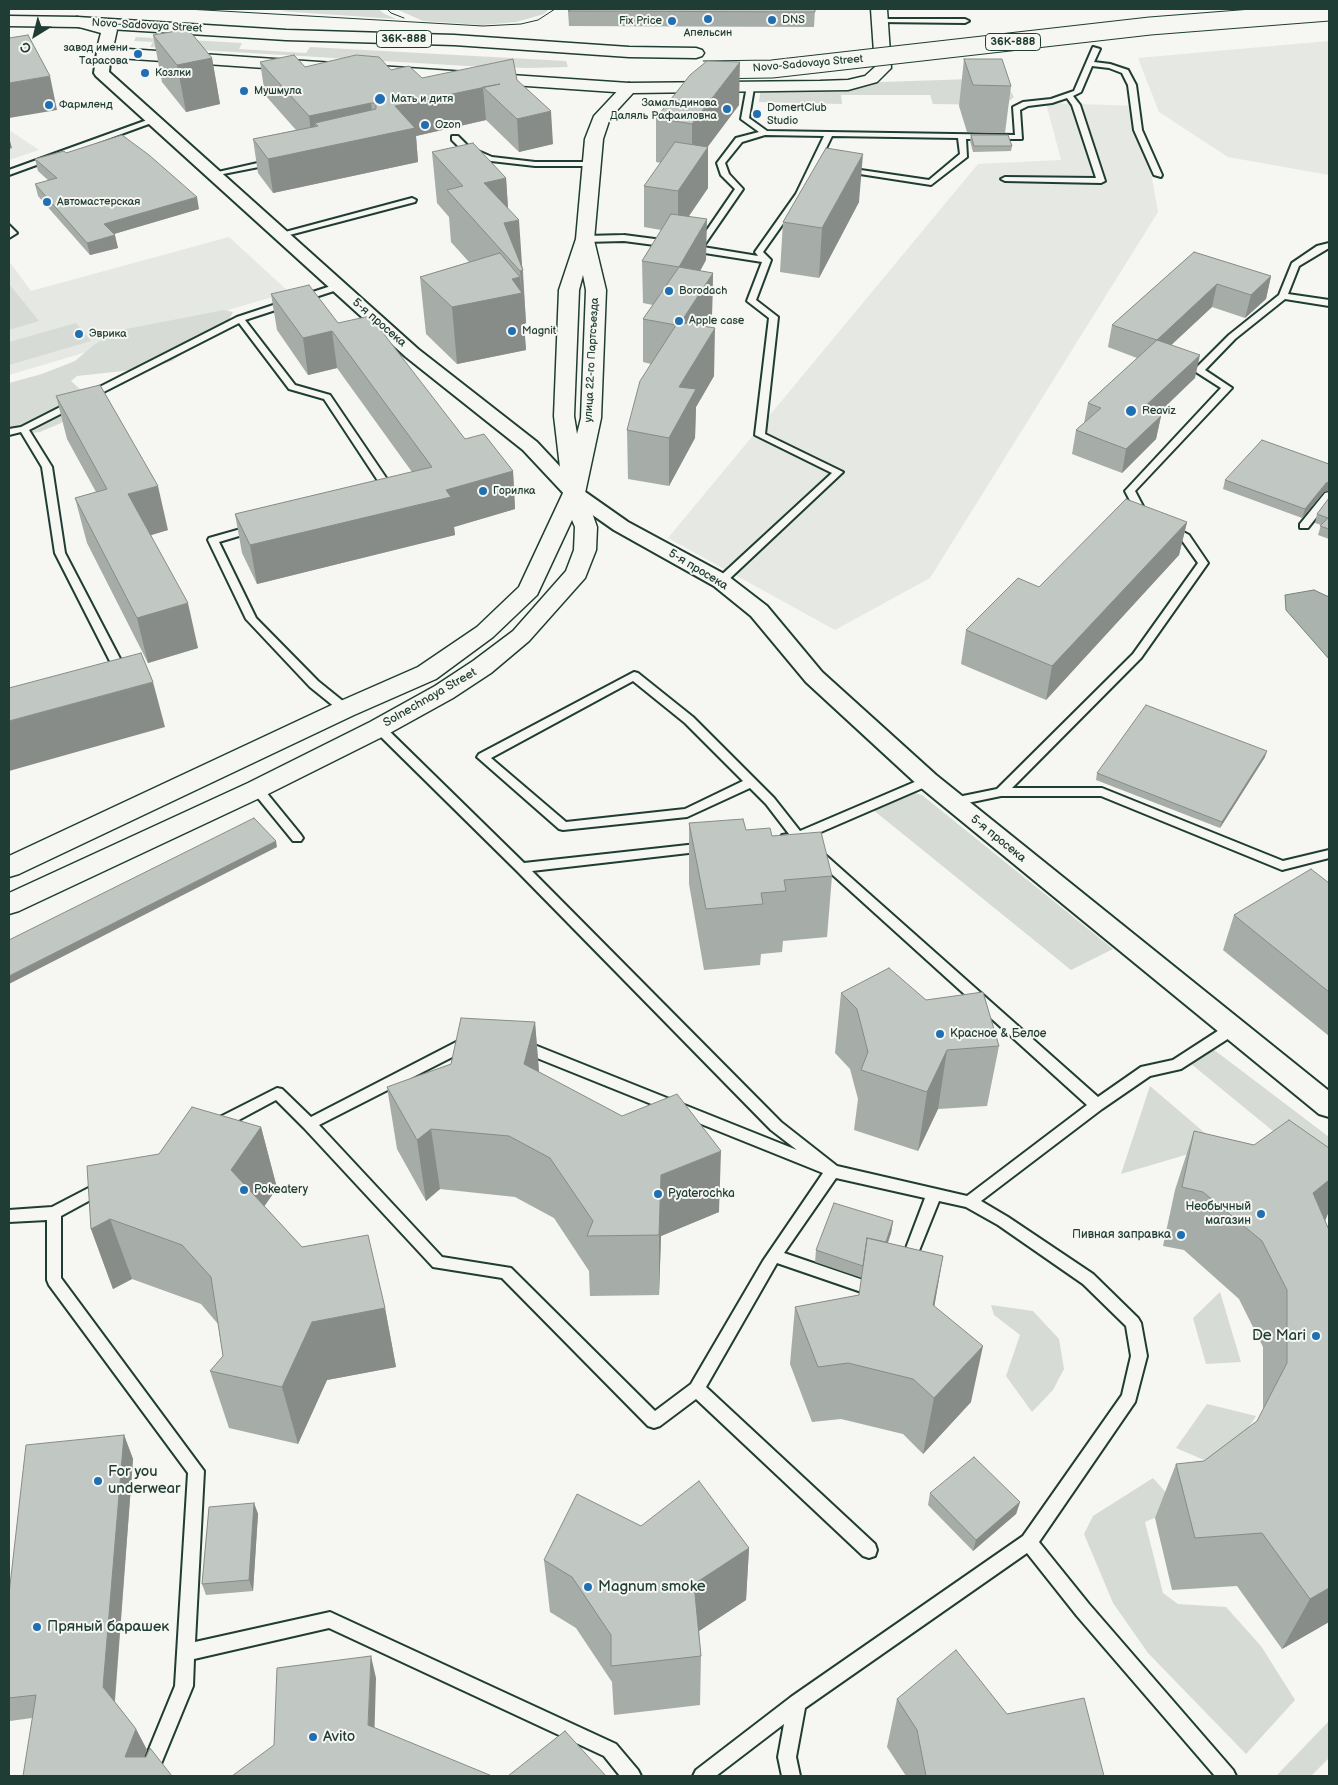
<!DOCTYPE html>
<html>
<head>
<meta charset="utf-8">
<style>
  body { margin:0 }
  #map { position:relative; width:1338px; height:1785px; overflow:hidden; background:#f6f6f2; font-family:"Balsamiq Sans",sans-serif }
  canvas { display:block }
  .frame { position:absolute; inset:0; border:10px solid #1f3d34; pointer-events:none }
  .north { position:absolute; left:10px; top:10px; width:50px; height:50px; -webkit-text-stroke:4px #f6f6f2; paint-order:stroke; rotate:216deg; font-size:14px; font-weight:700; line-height:20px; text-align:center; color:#1f3d34 }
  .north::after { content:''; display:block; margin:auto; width:18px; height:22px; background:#1f3d34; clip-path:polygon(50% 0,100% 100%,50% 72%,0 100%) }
</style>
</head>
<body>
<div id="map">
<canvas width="1338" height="1785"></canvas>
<div class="frame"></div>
<div class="north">С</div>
</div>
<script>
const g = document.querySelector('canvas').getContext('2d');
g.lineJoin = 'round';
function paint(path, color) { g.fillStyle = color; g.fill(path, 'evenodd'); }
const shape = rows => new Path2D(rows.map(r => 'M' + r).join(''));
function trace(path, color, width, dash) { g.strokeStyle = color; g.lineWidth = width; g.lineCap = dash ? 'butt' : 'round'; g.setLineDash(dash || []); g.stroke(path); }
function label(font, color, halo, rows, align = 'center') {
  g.font = font + ' "Balsamiq Sans",sans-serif'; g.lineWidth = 4; g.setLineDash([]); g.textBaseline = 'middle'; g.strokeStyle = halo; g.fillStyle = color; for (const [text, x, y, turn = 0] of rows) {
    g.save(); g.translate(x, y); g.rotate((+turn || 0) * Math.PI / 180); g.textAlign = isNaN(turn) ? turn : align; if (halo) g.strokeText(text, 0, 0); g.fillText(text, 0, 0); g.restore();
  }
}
paint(shape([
  [1329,41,1329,175,1228,157,1159,112,1138,58],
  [1046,103,1139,106,1158,212,930,578,835,630,668,538,978,164,1061,160],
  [9,130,39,150,9,160],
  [229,237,289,292,9,375,9,261,31,291]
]), '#e6e8e4');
paint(shape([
  [300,9,379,9,383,13,396,19,279,11],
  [396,9,549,9,544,14,516,22,482,25,423,21],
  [136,37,242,43,239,49,306,53,310,47,566,61,568,67,528,68,467,66,150,47,153,42,134,41],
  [1003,78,1014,97,1004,105,933,104,930,95,841,95,842,104,759,102,761,86],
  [9,284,39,321,9,330],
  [224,310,233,312,227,323,172,361,150,368,77,376,71,381,82,391,75,411,61,423,40,432,9,436,9,383,42,374,75,361,95,344,121,330],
  [76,323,91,341,9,365,9,342],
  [901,789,922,795,1113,949,1071,970,872,809],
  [1209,1046,1329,1137,1329,1177,1190,1063],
  [1150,1086,1219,1145,1121,1174],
  [1220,1292,1241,1362,1206,1364,1193,1318],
  [991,1305,1033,1311,1059,1339,1064,1369,1053,1390,1032,1412,1006,1376,1020,1335,994,1315],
  [1207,1404,1256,1416,1223,1468,1176,1448],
  [1153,1478,1179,1507,1145,1522,1163,1593,1178,1604,1226,1607,1261,1646,1295,1700,1246,1754,1148,1653,1113,1603,1084,1534,1093,1516],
  [1329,1721,1329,1758,1311,1776,1277,1775]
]), '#d6dbd6');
const water = shape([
  [1314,590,1329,597,1329,659,1286,610,1285,595,1314,590]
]);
paint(water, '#aab3ae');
trace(water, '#72847d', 1);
const service = shape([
  [880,19,965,19,969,21,965,23,878,22,876,21,880,19],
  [1093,47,1100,49,1094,62,1110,64,1128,70,1136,85,1142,130,1162,175,1161,177,1154,175,1134,130,1128,85,1122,73,1109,68,1092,66,1081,92,1073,96,1080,105,1105,181,1101,183,1005,181,1001,179,1005,177,1096,178,1072,105,1067,98,1052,103,1028,106,1020,110,1022,139,966,139,967,157,931,185,847,172,843,170,847,168,929,180,960,154,958,138,832,136,804,194,763,252,771,260,756,300,778,317,765,434,843,472,725,583,717,583,716,581,717,579,832,473,755,435,769,318,747,301,762,262,692,251,688,248,696,246,735,189,721,175,717,163,736,138,759,132,741,119,747,86,754,88,749,118,767,131,1015,135,1013,107,1023,102,1051,99,1074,91,1093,47],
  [765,135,824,136,796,194,755,252,758,256,703,247,743,189,729,174,725,163,742,142,765,135],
  [150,119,157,121,9,175,9,170,150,119],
  [452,136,458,136,469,147,492,157,535,162,593,162,597,164,593,166,535,166,491,161,463,151,452,140,452,136],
  [271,160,275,162,274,164,213,176,209,174,271,160],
  [412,198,416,200,415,202,278,238,274,235,412,198],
  [9,225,17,233,9,238,9,225],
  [624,235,670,241,674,244,670,247,624,241,585,242,581,239,585,236,624,235],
  [1329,243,1329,248,1299,266,1288,294,1329,300,1329,306,1285,299,1235,339,1205,370,1232,388,1135,491,1145,510,1151,515,1146,518,1137,514,1125,491,1221,388,1196,372,1196,368,1229,335,1279,295,1292,263,1317,246,1329,243],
  [337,284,341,287,340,289,245,320,295,385,330,395,395,491,394,493,386,493,324,399,289,389,239,323,29,430,52,467,65,553,128,674,126,677,118,677,55,553,42,467,21,432,9,435,9,429,21,427,237,317,337,284],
  [1329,492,1329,501,1308,528,1300,528,1300,524,1325,493,1329,492],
  [255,525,259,526,259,530,219,542,256,618,318,681,349,706,351,709,349,712,341,712,310,687,246,619,208,540,209,538,255,525],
  [1170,525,1189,535,1208,563,1141,658,1012,788,1102,788,1283,861,1329,850,1329,858,1282,870,1101,796,1001,796,953,806,947,802,953,798,997,789,1133,654,1198,563,1181,539,1166,530,1166,526,1170,525],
  [634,672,638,673,693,717,774,798,800,831,924,778,932,778,934,781,932,784,807,838,809,841,803,845,796,841,782,841,780,838,782,835,789,834,766,804,750,788,687,817,563,830,559,829,477,757,479,754,634,672],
  [633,681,685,723,743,781,685,809,566,822,491,758,633,681],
  [379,724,383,725,524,863,706,843,710,844,712,847,706,851,532,871,781,1122,837,1166,967,1196,1087,1105,814,858,812,855,814,852,822,852,1098,1097,1141,1067,1173,1060,1227,1025,1232,1024,1237,1025,1239,1029,1237,1033,1181,1069,1150,1076,1102,1109,981,1201,1008,1217,1093,1274,1138,1318,1141,1323,1147,1356,1135,1402,1039,1542,1089,1604,1233,1770,1236,1776,1215,1776,1077,1616,1027,1553,805,1708,796,1757,800,1776,782,1776,778,1757,784,1724,716,1776,693,1776,696,1770,791,1697,1023,1536,1122,1395,1131,1356,1126,1326,1083,1284,998,1225,966,1207,939,1201,912,1268,907,1270,902,1268,900,1264,925,1198,836,1178,784,1253,881,1286,883,1291,881,1296,876,1297,777,1263,706,1387,875,1544,877,1550,875,1556,869,1558,863,1556,696,1399,660,1426,654,1428,648,1426,502,1278,433,1267,304,1128,276,1100,222,1129,217,1131,212,1129,210,1125,212,1121,277,1088,282,1089,311,1117,462,1039,467,1038,472,1039,474,1043,472,1047,319,1125,442,1257,511,1268,655,1411,691,1384,763,1261,823,1173,517,1050,515,1046,517,1042,522,1041,527,1042,797,1150,771,1130,517,871,375,731,373,728,379,724],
  [257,785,261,786,301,835,303,838,301,841,293,841,253,792,251,789,253,786,257,785],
  [102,1181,107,1183,109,1187,107,1191,61,1216,61,1278,204,1471,195,1642,330,1612,616,1744,638,1770,641,1776,620,1776,604,1756,329,1628,194,1659,193,1686,156,1776,138,1776,175,1686,188,1473,49,1285,47,1280,47,1220,9,1222,9,1210,52,1207,102,1181]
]);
const minor = shape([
  [104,48,109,49,111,52,109,72,418,349,537,442,581,489,628,522,728,576,767,606,822,672,936,775,1329,1091,1329,1117,1319,1114,920,787,806,682,751,616,714,586,614,530,567,497,523,450,406,357,96,76,94,73,97,52,99,49,104,48]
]);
const tertiary = shape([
  [77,17,115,27,117,30,113,48,629,83,635,85,637,88,635,91,629,93,104,57,98,55,96,52,101,33,72,25,69,22,72,19,77,17]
]);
const secondary = shape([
  [871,9,887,9,891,68,877,82,848,90,633,93,610,118,603,139,594,240,606,290,601,418,585,493,597,527,596,550,585,578,529,641,491,673,453,698,388,734,266,795,19,911,9,914,9,893,248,783,370,722,435,686,473,661,513,631,566,571,574,550,575,527,572,520,537,595,493,637,436,679,354,715,19,874,9,877,9,856,336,703,418,667,477,627,519,587,563,493,554,416,559,290,576,239,585,139,594,116,623,85,629,83,820,81,848,80,865,76,875,67,871,9],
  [583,275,586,290,581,418,577,434,574,416,579,290,583,275]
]);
const primary = shape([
  [9,16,77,17,286,30,454,35,629,47,696,48,702,50,704,53,702,56,696,58,629,57,454,45,286,40,77,27,9,26,9,16]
]);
trace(service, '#1f3d34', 4);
trace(minor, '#1f3d34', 4);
trace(tertiary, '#1f3d34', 3);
trace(secondary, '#1f3d34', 3);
trace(primary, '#1f3d34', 3);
paint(service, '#f6f6f2');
paint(minor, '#f6f6f2');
paint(tertiary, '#f6f6f2');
paint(secondary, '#f6f6f2');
paint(primary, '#f6f6f2');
trace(shape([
  [187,9,483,26,521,24,538,20,555,9],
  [387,9,391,13,404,18]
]), '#1f3d34', 1);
const primaryBridge = shape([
  [703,70,772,69,1150,26,1329,12]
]);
trace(primaryBridge, '#1f3d34', 19, []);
trace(primaryBridge, '#f6f6f2', 17);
paint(shape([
  [815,9,814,27,569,26,568,11],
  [153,35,212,58,220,104,186,112,162,82],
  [964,59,1011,86,1005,133,967,132,959,106],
  [260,62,305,67,391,70,422,78,517,80,553,144,519,152,486,120,416,136,418,162,273,193,258,173,253,139,296,130,265,95],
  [739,105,707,147,708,188,689,216,706,260,700,271,713,273,712,315,705,326,714,376,696,407,695,438,669,486,628,479,627,430,651,364,643,362,643,319,653,305,643,303,642,261,661,230,644,227,644,186,661,163,656,162,656,118],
  [971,135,1012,146,1011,151,973,152,970,141],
  [432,152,506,178,508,208,523,270,526,323,524,324,526,350,457,364,426,334,420,277,469,262,451,242,449,217,437,203],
  [66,153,199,209,114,234,118,248,90,255,38,196,35,184,49,181,38,171,35,159],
  [859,202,819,278,780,272,783,222],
  [1194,252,1271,276,1266,299,1245,318,1212,307,1171,345,1195,378,1156,414,1161,416,1156,439,1122,473,1072,454,1076,430,1084,423,1088,403,1137,358,1108,347,1112,325],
  [271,294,338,323,465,439,513,471,515,509,454,527,455,535,257,584,242,553,235,514,412,472,337,368,308,375,277,330],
  [56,396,168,530,151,535,198,648,148,663,87,543,75,498,96,492,67,439],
  [1225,480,1324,492,1302,518,1223,489],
  [1329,498,1329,539,1318,535,1321,525,1315,523,1317,514],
  [1187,522,1179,555,1046,700,961,664,966,630,1039,587],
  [1265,757,1220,828,1096,780,1097,773],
  [689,823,746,830,772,836,832,876,827,937,783,941,782,952,761,954,760,965,704,970,689,884],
  [1329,883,1329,1036,1223,950,1234,915],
  [841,993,926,1000,999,1046,987,1106,938,1109,918,1151,854,1130,858,1099,850,1069,835,1053],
  [535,1022,539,1072,719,1212,661,1236,659,1295,590,1296,589,1271,554,1218,515,1197,440,1189,426,1201,397,1149,387,1087,451,1064],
  [261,1127,277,1188,264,1206,302,1247,385,1308,396,1367,327,1380,298,1444,229,1428,210,1371,223,1356,218,1324,201,1304,132,1279,113,1289,91,1229,159,1154],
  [1194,1131,1254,1145,1329,1148,1329,1211,1325,1221,1329,1230,1329,1622,1282,1649,1237,1586,1172,1590,1155,1518,1176,1464,1204,1461,1257,1421,1263,1410,1263,1347,1239,1299,1184,1250,1163,1246,1175,1190],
  [893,1221,891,1233,888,1243,943,1256,934,1307,971,1402,923,1454,903,1434,841,1419,812,1422,790,1364,795,1307,859,1295,862,1278,815,1262,816,1250],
  [124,1435,133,1459,115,1702,136,1729,147,1750,144,1757,172,1776,32,1718,10,1721,9,1719,9,1594],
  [930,1493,1020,1502,1016,1514,973,1551,928,1505],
  [254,1503,258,1514,253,1591,206,1595,202,1584],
  [641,1526,749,1548,746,1600,699,1631,701,1656,700,1705,614,1715,612,1682,576,1628,550,1612,544,1560],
  [897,1699,1007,1714,1104,1776,906,1776,887,1747]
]), '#a6aca8');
paint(shape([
  [212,58,220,104,186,112,177,65],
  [740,62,739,105,692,168,692,124],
  [50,76,57,110,9,118,9,83],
  [483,87,486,120,416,136,418,162,273,193,268,159,395,106],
  [371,103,375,136,315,123,318,148,313,149,309,116],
  [551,111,553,144,519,152,517,119],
  [9,137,12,148,9,149],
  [708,147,708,188,678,232,678,191],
  [863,154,859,202,819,278,822,228],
  [506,178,509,222,519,220,526,323,524,324,526,350,457,364,452,307,512,279,520,277,522,293,520,271,484,183],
  [197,197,199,209,107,236,104,224],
  [707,219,706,260,679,309,679,267],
  [115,235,118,248,90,255,87,243],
  [713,273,712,315,678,369,679,325],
  [1271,276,1266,299,1245,318,1251,295],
  [1217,284,1212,307,1152,363,1157,340],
  [715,328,714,376,696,407,695,438,669,486,669,438,679,387],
  [332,331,337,368,308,375,303,338],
  [1200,355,1195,378,1138,433,1142,409],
  [1161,416,1156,439,1122,473,1126,449],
  [513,471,515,509,454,527,455,535,257,584,250,545],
  [1329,482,1329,491,1324,492,1302,518,1305,509,1326,483],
  [158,486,168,530,138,539,128,494],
  [1187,522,1179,555,1046,700,1052,666],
  [188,603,198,648,148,663,137,618],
  [153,682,165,727,9,771,9,721],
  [1267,751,1265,757,1220,828,1222,822],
  [276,841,277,847,9,984,9,976],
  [535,1022,540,1084,524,1064],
  [947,1050,938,1109,918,1151,927,1092],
  [261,1127,277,1188,248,1230,231,1170],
  [431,1129,440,1189,426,1201,417,1140],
  [721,1151,719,1212,661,1236,659,1295,659,1235,661,1175],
  [1329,1180,1329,1211,1325,1221,1313,1193],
  [110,1219,132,1279,113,1289,91,1229],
  [893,1221,891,1233,874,1283,876,1271],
  [943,1256,933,1314,933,1305],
  [385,1308,396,1367,327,1380,298,1444,282,1387,312,1322],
  [983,1346,971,1402,923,1454,934,1398],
  [124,1435,133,1459,114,1708,103,1687],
  [1020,1502,1016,1514,973,1551,976,1540],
  [254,1503,258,1514,253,1591,249,1580],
  [749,1548,746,1600,693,1635,694,1584],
  [1329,1588,1329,1622,1282,1649,1310,1599],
  [371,1656,376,1678,374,1746,368,1725],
  [136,1729,147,1750,137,1776,125,1757]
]), '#878c88');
const building = shape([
  [573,9,815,9,815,12,568,11,573,9],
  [188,29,212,58,177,65,153,35,188,29],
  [28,35,50,76,9,83,9,38,28,35],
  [294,55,305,67,356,55,379,57,391,70,409,66,422,78,513,59,517,80,551,111,517,119,483,87,500,84,395,106,415,128,268,159,253,139,318,126,315,123,376,109,376,103,371,103,309,116,260,62,294,55],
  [964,59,1002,59,1011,86,973,85,964,59],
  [707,61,740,62,692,124,656,118,690,75,707,61],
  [122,135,149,155,197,197,104,224,115,235,87,243,35,184,57,178,35,159,64,151,66,153,122,135],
  [971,135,1008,135,1012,146,974,146,971,135],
  [675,142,708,147,678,191,644,186,675,142],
  [473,143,506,178,484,183,519,220,504,223,523,270,520,271,447,190,463,186,432,152,473,143],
  [826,148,863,154,822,228,783,222,826,148],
  [671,214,707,219,679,267,642,261,671,214],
  [1194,252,1271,276,1251,295,1217,284,1157,340,1112,325,1194,252],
  [500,253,520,277,512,279,522,293,452,307,420,277,500,253],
  [679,267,713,273,681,322,678,322,676,325,643,319,679,267],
  [309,285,338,323,370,316,465,439,484,434,513,471,446,490,451,497,250,545,235,514,432,467,332,331,303,338,271,294,309,285],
  [678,322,715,328,679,387,696,389,669,438,627,430,640,381,678,322],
  [1157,340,1200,355,1142,409,1161,416,1126,449,1076,430,1101,408,1088,403,1157,340],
  [100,385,158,486,128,494,188,603,137,618,75,498,107,489,56,396,100,385],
  [1262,440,1329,464,1329,482,1326,483,1305,509,1225,480,1262,440],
  [1329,498,1329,529,1320,526,1328,518,1317,514,1329,498],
  [1126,499,1187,522,1052,666,966,630,1018,578,1039,587,1126,499],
  [141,653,153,682,9,721,9,688,141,653],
  [1146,705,1267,751,1222,822,1097,773,1146,705],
  [254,818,276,841,9,976,9,940,254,818],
  [743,819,746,830,770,828,772,836,821,832,832,876,784,880,786,891,761,893,763,904,706,909,689,823,743,819],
  [1311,869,1329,883,1329,992,1234,915,1311,869],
  [889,968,926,1000,983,992,999,1046,947,1050,927,1092,861,1070,868,1052,857,1009,841,993,889,968],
  [461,1018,535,1022,524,1064,622,1116,677,1094,721,1151,661,1175,659,1235,587,1236,593,1221,550,1158,509,1136,431,1129,417,1140,387,1087,451,1064,461,1018],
  [192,1107,261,1127,231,1170,302,1247,368,1235,385,1308,312,1322,282,1387,210,1371,223,1356,211,1277,182,1245,110,1219,91,1229,87,1166,159,1154,192,1107],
  [1289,1120,1329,1148,1329,1180,1313,1193,1329,1230,1329,1588,1310,1599,1262,1533,1195,1538,1176,1464,1204,1461,1257,1421,1287,1363,1287,1290,1262,1241,1203,1192,1182,1187,1194,1131,1254,1145,1289,1120],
  [834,1203,893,1221,886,1242,867,1238,863,1266,816,1250,834,1203],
  [867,1238,943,1256,933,1305,983,1346,934,1398,913,1379,848,1363,818,1367,795,1307,859,1295,867,1238],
  [124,1435,103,1687,136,1729,125,1757,146,1757,150,1748,172,1776,23,1776,36,1695,9,1698,9,1594,26,1445,124,1435],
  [974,1457,1020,1502,976,1540,930,1493,974,1457],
  [699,1481,749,1548,694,1584,701,1656,611,1666,611,1635,572,1577,544,1560,577,1494,641,1526,699,1481],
  [254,1503,249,1580,202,1584,209,1507,254,1503],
  [956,1650,1007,1714,1084,1698,1104,1776,926,1776,917,1730,897,1699,956,1650],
  [371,1656,368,1725,492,1776,232,1776,274,1745,277,1668,371,1656],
  [565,1731,606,1776,508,1776,565,1731]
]);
paint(building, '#c1c8c3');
trace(building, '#878c88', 1);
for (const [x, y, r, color] of [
  [708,19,5,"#1f6fb2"],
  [772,20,5,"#1f6fb2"],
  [672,21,5,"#1f6fb2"],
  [138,54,5,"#1f6fb2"],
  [145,73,5,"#1f6fb2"],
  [244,91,5,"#1f6fb2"],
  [380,99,6,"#1f6fb2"],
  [49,105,5,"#1f6fb2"],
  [727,109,5,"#1f6fb2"],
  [757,114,5,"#1f6fb2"],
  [425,125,5,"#1f6fb2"],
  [47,202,5,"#1f6fb2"],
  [669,291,5,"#1f6fb2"],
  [679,321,5,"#1f6fb2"],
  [512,331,5,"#1f6fb2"],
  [79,334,5,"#1f6fb2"],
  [1131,411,6,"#1f6fb2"],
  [483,491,5,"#1f6fb2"],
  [940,1034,5,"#1f6fb2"],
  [244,1190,5,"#1f6fb2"],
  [658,1194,5,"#1f6fb2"],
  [1261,1214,5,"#1f6fb2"],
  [1181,1235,5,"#1f6fb2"],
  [1316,1336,5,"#1f6fb2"],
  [98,1481,5,"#1f6fb2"],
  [588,1587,5,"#1f6fb2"],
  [37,1627,5,"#1f6fb2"],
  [313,1737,5,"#1f6fb2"]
]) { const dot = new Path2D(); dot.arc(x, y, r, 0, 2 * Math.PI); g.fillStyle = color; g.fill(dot); trace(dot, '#f6f6f2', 2); }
label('11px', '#1f3d34', '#f6f6f2', [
  ["DNS",782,20],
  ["Fix Price",662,21,"right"],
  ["Апельсин",708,33,"center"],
  ["завод имени",128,48,"right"],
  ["Тарасова",128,61,"right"],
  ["Козлки",155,73],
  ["Мушмула",254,91],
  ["Мать и дитя",391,99],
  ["Замальдинова",717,103,"right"],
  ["Даляль Рафаиловна",717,116,"right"],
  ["Фармленд",59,105],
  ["DomertClub",767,108],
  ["Studio",767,121],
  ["Ozon",435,125],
  ["Автомастерская",57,202],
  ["Borodach",679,291],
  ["Apple case",689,321],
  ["Magnit",522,331],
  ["Эврика",89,334],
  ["Reaviz",1142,411],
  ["Горилка",493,491]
], 'left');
label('11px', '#1f3d34', '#f6f6f2', [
  ["Novo-Sadovaya Street",147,26,3],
  ["Novo-Sadovaya Street",808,64,-5],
  ["улица 22-го Партсъезда",592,360,-87]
]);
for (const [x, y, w] of [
  [404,39,55],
  [1013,42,55]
]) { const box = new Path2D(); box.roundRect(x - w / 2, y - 8.5, w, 17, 4); g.fillStyle = '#f6f6f2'; g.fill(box); trace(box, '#1f3d34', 1); }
label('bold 11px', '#1f3d34', null, [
  ["36К-888",404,39],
  ["36К-888",1013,42]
]);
label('12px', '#1f3d34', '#f6f6f2', [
  ["5-я просека",379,323,41],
  ["5-я просека",698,570,31],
  ["Solnechnaya Street",430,698,-30],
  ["5-я просека",998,839,39]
]);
label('12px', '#1f3d34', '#f6f6f2', [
  ["Красное & Белое",950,1034],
  ["Pokeatery",254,1190],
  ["Pyaterochka",668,1194],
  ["Необычный",1251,1207,"right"],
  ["магазин",1251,1221,"right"],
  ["Пивная заправка",1171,1235,"right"]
], 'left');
label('15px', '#1f3d34', '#f6f6f2', [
  ["De Mari",1306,1336,"right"],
  ["For you",108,1472],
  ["underwear",108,1489],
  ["Magnum smoke",598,1587],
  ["Пряный барашек",47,1627],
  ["Avito",323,1737]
], 'left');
</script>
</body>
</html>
